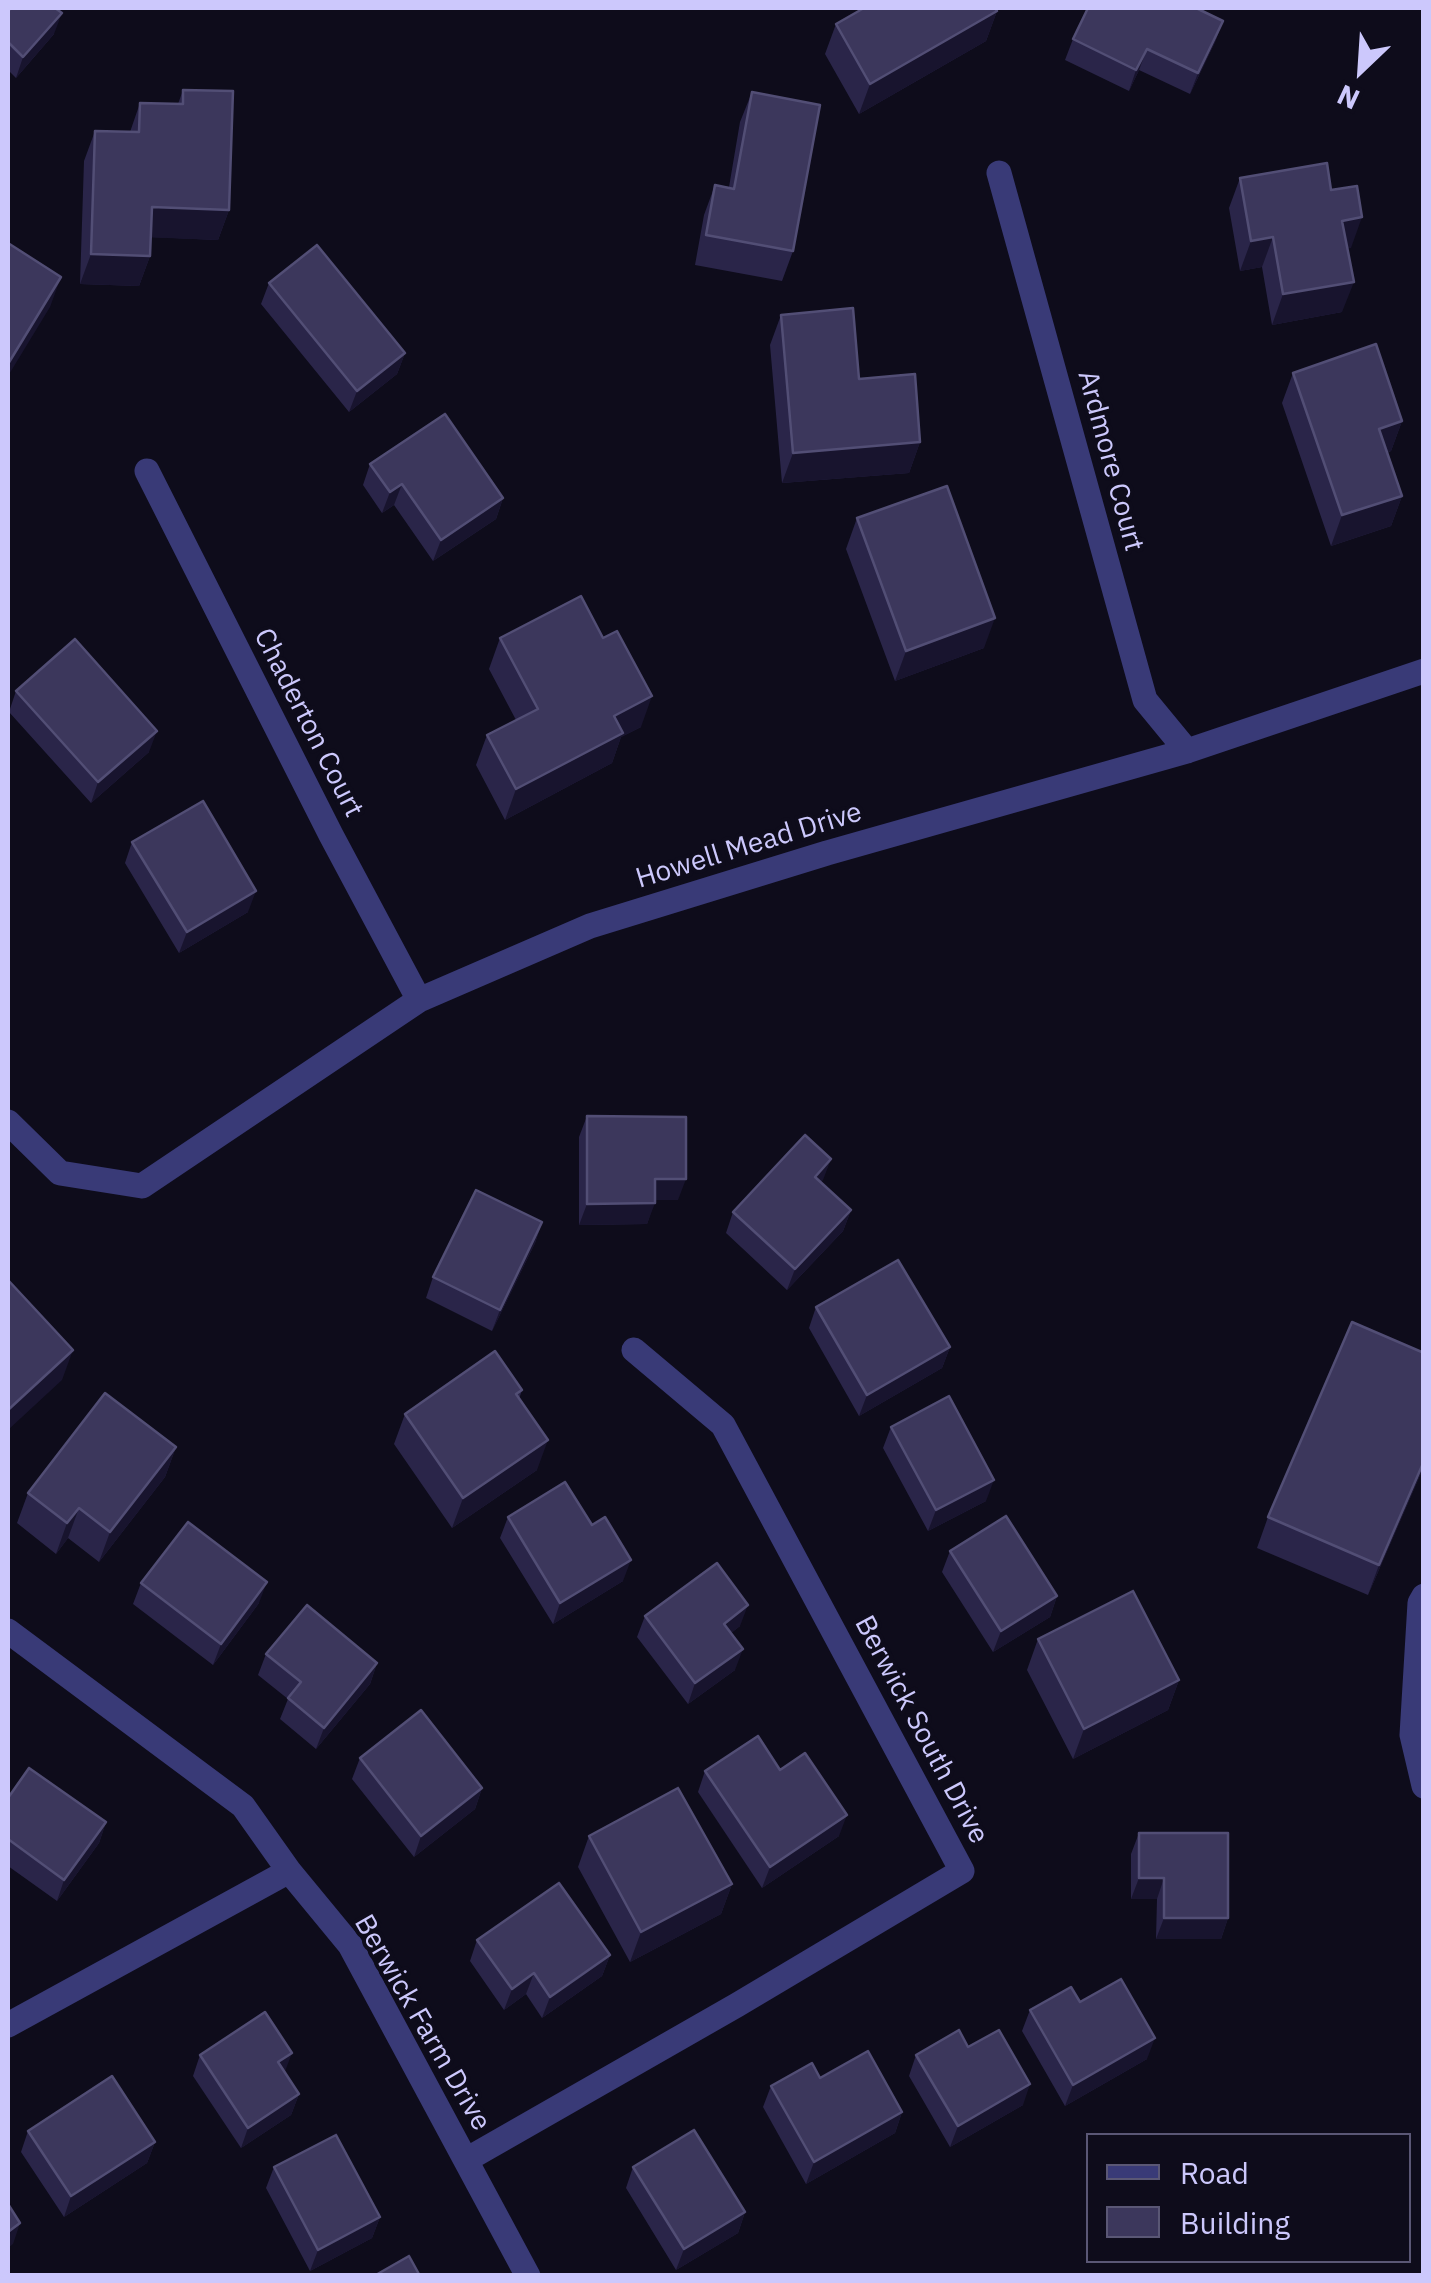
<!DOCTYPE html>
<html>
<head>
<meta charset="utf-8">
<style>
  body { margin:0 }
  #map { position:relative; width:1431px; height:2283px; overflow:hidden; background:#0e0c1b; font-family:"IBM Plex Sans",sans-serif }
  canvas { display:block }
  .frame { position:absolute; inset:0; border:10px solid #ccc8fc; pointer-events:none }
  .legend { position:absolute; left:1086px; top:2133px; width:325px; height:130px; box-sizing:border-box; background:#0e0c1b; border:2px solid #5a5775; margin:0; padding:12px 18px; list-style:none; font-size:30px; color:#ccc8fc }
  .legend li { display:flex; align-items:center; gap:20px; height:50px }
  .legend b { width:50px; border:2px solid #5a5775 }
  .north { position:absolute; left:1311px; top:20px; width:100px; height:100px; -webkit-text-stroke:8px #0e0c1b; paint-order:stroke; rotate:205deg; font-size:28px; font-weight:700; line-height:40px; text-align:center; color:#ccc8fc }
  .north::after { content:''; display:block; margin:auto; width:35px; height:45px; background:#ccc8fc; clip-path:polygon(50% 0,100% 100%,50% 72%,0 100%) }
</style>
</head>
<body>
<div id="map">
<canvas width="1431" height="2283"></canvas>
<div class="frame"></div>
<ul class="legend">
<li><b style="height:12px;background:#393a77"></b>Road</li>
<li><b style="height:28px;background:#3c375c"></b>Building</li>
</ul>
<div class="north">N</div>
</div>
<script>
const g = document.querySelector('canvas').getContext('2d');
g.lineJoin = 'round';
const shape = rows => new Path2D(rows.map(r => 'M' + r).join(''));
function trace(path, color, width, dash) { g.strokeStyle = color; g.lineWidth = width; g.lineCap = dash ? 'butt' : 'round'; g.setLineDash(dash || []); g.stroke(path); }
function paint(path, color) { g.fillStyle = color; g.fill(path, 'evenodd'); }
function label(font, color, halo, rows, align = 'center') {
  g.font = font + ' "IBM Plex Sans",sans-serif'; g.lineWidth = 8; g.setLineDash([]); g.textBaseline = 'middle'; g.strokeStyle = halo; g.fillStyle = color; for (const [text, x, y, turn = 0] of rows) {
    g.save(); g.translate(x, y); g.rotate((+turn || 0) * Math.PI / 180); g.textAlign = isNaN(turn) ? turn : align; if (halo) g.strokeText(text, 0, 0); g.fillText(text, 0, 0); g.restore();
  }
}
trace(shape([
  [999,173,1145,700,1187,751],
  [147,471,331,835,419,1000],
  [8,1122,60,1173,142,1186,419,1000,590,926,827,853,1187,751,1424,671],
  [1424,1596,1420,1603,1412,1735,1424,1786],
  [8,1631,243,1806,289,1871,350,1945,528,2276],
  [8,2025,289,1871],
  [466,2160,737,2005,962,1871,723,1425,634,1350]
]), '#393a77', 25);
paint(shape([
  [8,11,54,34,16,78,8,70],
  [997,11,986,41,859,114,825,54,836,24],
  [1223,21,1215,42,1190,94,1139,70,1129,91,1065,60,1073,39],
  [183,90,229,210,218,240,151,237,150,256,139,286,80,284,84,161,95,131,130,132,140,103,178,104],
  [752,92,793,251,782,281,695,265,704,215,715,185,729,187,740,122],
  [1240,178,1351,248,1347,248,1342,312,1272,325,1262,267,1240,271,1229,208],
  [269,283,405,353,397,374,349,412,261,304],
  [781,315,859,379,920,442,909,473,782,483,770,345],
  [1293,373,1402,421,1391,451,1387,453,1402,496,1391,526,1331,546,1282,403],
  [370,464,503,498,496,519,433,561,394,505,382,513,363,485],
  [857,518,984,648,895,681,846,549],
  [500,638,641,727,621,737,612,763,505,820,476,765,487,735,516,720,489,669],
  [16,691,149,752,91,803,9,712],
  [132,842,248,912,179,953,125,863],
  [587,1116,678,1200,655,1200,647,1224,579,1225,579,1137],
  [831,1159,821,1182,851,1210,843,1231,787,1290,726,1233,733,1212],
  [542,1222,535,1243,492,1331,426,1298,433,1277],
  [816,1307,950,1347,942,1368,859,1416,809,1328],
  [1424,1353,1424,1466,1368,1595,1257,1548,1268,1517],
  [522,1390,519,1399,537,1470,452,1528,394,1444,405,1414],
  [891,1427,986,1501,928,1531,883,1448],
  [176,1447,165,1477,99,1562,68,1538,56,1554,17,1523,28,1493],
  [508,1517,592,1525,623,1581,553,1624,500,1538],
  [950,1551,1057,1596,1050,1617,993,1652,942,1572],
  [141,1583,259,1603,213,1665,133,1604],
  [645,1616,740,1626,731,1633,735,1670,688,1704,637,1637],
  [1038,1639,1179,1680,1168,1710,1073,1759,1027,1670],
  [266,1654,377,1663,370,1684,316,1749,280,1719,288,1699,258,1675],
  [360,1758,482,1788,475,1809,414,1857,352,1779],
  [780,1770,839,1836,762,1888,698,1792,705,1771],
  [8,1798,106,1822,99,1843,57,1901,8,1866],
  [1139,1833,1228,1918,1221,1939,1156,1939,1157,1899,1131,1899,1131,1854],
  [589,1836,732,1884,721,1914,630,1962,578,1867],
  [477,1940,610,1955,602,1976,542,2018,526,1994,504,2010,470,1961],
  [1080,2002,1147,2059,1065,2106,1022,2031,1030,2010],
  [968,2047,1023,2105,950,2147,909,2076,916,2055],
  [200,2055,299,2094,291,2115,241,2148,193,2076],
  [820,2078,902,2112,895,2133,806,2184,763,2107,771,2086],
  [28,2131,155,2142,147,2163,64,2217,21,2152],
  [274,2167,380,2217,372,2238,310,2271,266,2188],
  [633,2167,745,2212,738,2233,676,2270,626,2188]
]), '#2a2549');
paint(shape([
  [997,11,986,41,859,114,870,84],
  [62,13,54,34,16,78,23,57],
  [1223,21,1215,42,1190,94,1198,73],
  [1147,49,1139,70,1129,91,1136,70],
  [152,207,229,210,218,240,141,237],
  [1362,217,1351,248,1331,251,1342,221],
  [1273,237,1262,267,1240,271,1251,241],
  [91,254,150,256,139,286,80,284],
  [61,277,50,307,8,376,8,364],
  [1354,282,1342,312,1272,325,1283,294],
  [405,353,397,374,349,412,357,391],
  [1402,421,1391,451,1368,459,1379,429],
  [920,442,909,473,782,483,793,453],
  [402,484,394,505,382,513,390,492],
  [1402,496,1391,526,1331,546,1342,515],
  [503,498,496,519,433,561,441,540],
  [995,618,984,648,895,681,906,651],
  [652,696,641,727,621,737,612,763,505,820,516,789,614,716],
  [157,731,149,752,91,803,98,782],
  [256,891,248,912,179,953,187,932],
  [831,1159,823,1180,807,1198,815,1177],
  [655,1179,686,1179,678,1200,647,1200],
  [655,1203,647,1224,579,1225,587,1204],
  [851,1210,843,1231,787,1290,795,1269],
  [542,1222,535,1243,492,1331,500,1310],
  [950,1347,942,1368,859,1416,867,1395],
  [73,1350,62,1380,8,1430,8,1410],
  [548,1440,537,1470,452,1528,463,1498],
  [176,1447,165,1477,99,1562,110,1532],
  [1424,1461,1424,1466,1368,1595,1379,1565],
  [994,1480,986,1501,928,1531,936,1510],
  [79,1508,68,1538,56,1554,67,1523],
  [631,1560,623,1581,553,1624,560,1603],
  [267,1582,259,1603,213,1665,221,1644],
  [1057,1596,1050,1617,993,1652,1001,1631],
  [748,1605,740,1626,716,1645,724,1624],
  [743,1649,735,1670,688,1704,695,1683],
  [377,1663,370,1684,316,1749,324,1728],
  [1179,1680,1168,1710,1073,1759,1084,1729],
  [482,1788,475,1809,414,1857,421,1836],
  [847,1815,839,1836,762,1888,770,1867],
  [106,1822,99,1843,57,1901,64,1880],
  [1139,1878,1164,1878,1157,1899,1131,1899],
  [732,1884,721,1914,630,1962,641,1932],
  [1164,1918,1228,1918,1221,1939,1156,1939],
  [610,1955,602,1976,542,2018,550,1997],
  [534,1973,526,1994,504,2010,512,1989],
  [1155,2038,1147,2059,1065,2106,1073,2085],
  [292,2053,284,2074,278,2062],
  [1030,2084,1023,2105,950,2147,958,2126],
  [299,2094,291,2115,241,2148,248,2128],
  [902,2112,895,2133,806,2184,814,2162],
  [155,2142,147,2163,64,2217,71,2196],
  [745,2212,738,2233,676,2270,684,2249],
  [380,2217,372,2238,310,2271,318,2250],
  [20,2223,13,2244,8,2248,8,2232]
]), '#18142e');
const building = shape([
  [11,8,55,8,62,13,23,57,8,42,8,11,11,8],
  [864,8,995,8,997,11,870,84,836,24,864,8],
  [1088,8,1196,8,1223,21,1198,73,1147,49,1136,70,1073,39,1088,8],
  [183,90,233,91,229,210,152,207,150,256,91,254,95,131,139,132,140,103,183,104,183,90],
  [752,92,820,105,793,251,706,235,715,185,734,189,752,92],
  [1327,163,1331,190,1357,186,1362,217,1342,221,1354,282,1283,294,1273,237,1251,241,1240,178,1327,163],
  [8,243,61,277,8,364,8,243],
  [317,245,405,353,357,391,269,283,317,245],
  [853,308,859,379,915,374,920,442,793,453,781,315,853,308],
  [1376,344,1402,421,1379,429,1402,496,1342,515,1293,373,1376,344],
  [445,414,503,498,441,540,402,484,390,492,370,464,445,414],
  [947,486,995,618,906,651,857,518,947,486],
  [581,596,603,638,617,631,652,696,614,716,623,733,516,789,487,735,538,709,500,638,581,596],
  [75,639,157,731,98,782,16,691,75,639],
  [203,801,256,891,187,932,132,842,203,801],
  [587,1116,686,1117,686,1179,655,1179,655,1203,587,1204,587,1116],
  [805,1135,831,1159,815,1177,851,1210,795,1269,733,1212,805,1135],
  [476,1190,542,1222,500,1310,433,1277,476,1190],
  [898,1260,950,1347,867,1395,816,1307,898,1260],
  [8,1280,73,1350,8,1410,8,1280],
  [1352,1322,1424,1353,1424,1461,1379,1565,1268,1517,1352,1322],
  [495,1351,522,1390,516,1394,548,1440,463,1498,405,1414,495,1351],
  [105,1393,176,1447,110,1532,79,1508,67,1523,28,1493,105,1393],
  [949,1396,994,1480,936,1510,891,1427,949,1396],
  [565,1482,592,1525,605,1517,631,1560,560,1603,508,1517,565,1482],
  [1006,1516,1057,1596,1001,1631,950,1551,1006,1516],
  [188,1522,267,1582,221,1644,141,1583,188,1522],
  [717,1563,748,1605,724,1624,743,1649,695,1683,645,1616,717,1563],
  [1133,1591,1179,1680,1084,1729,1038,1639,1133,1591],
  [307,1605,377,1663,324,1728,288,1698,301,1682,266,1654,307,1605],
  [421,1710,482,1788,421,1836,360,1758,421,1710],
  [758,1736,780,1770,805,1753,847,1815,770,1867,705,1771,758,1736],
  [29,1768,106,1822,64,1880,8,1839,8,1798,29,1768],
  [678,1788,732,1884,641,1932,589,1836,678,1788],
  [1139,1833,1228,1833,1228,1918,1164,1918,1164,1878,1139,1878,1139,1833],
  [559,1883,610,1955,550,1997,534,1973,512,1989,477,1940,559,1883],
  [1121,1979,1155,2038,1073,2085,1030,2010,1071,1987,1080,2002,1121,1979],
  [265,2012,292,2053,278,2062,299,2094,248,2128,200,2055,265,2012],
  [959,2030,968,2047,999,2030,1030,2084,958,2126,916,2055,959,2030],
  [868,2051,902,2112,814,2162,771,2086,812,2063,820,2078,868,2051],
  [112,2076,155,2142,71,2196,28,2131,112,2076],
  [694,2130,745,2212,684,2249,633,2167,694,2130],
  [336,2135,380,2217,318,2250,274,2167,336,2135],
  [8,2204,20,2223,8,2232,8,2204],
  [409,2256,420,2276,374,2276,409,2256]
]);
paint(building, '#3c375c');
trace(building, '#524e75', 2.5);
label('28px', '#ccc8fc', '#0e0c1b', [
  ["Ardmore Court",1110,461,75],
  ["Chaderton Court",308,723,63],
  ["Howell Mead Drive",749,846,-17],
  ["Berwick South Drive",921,1730,62],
  ["Berwick Farm Drive",422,2023,60]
]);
</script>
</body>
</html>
